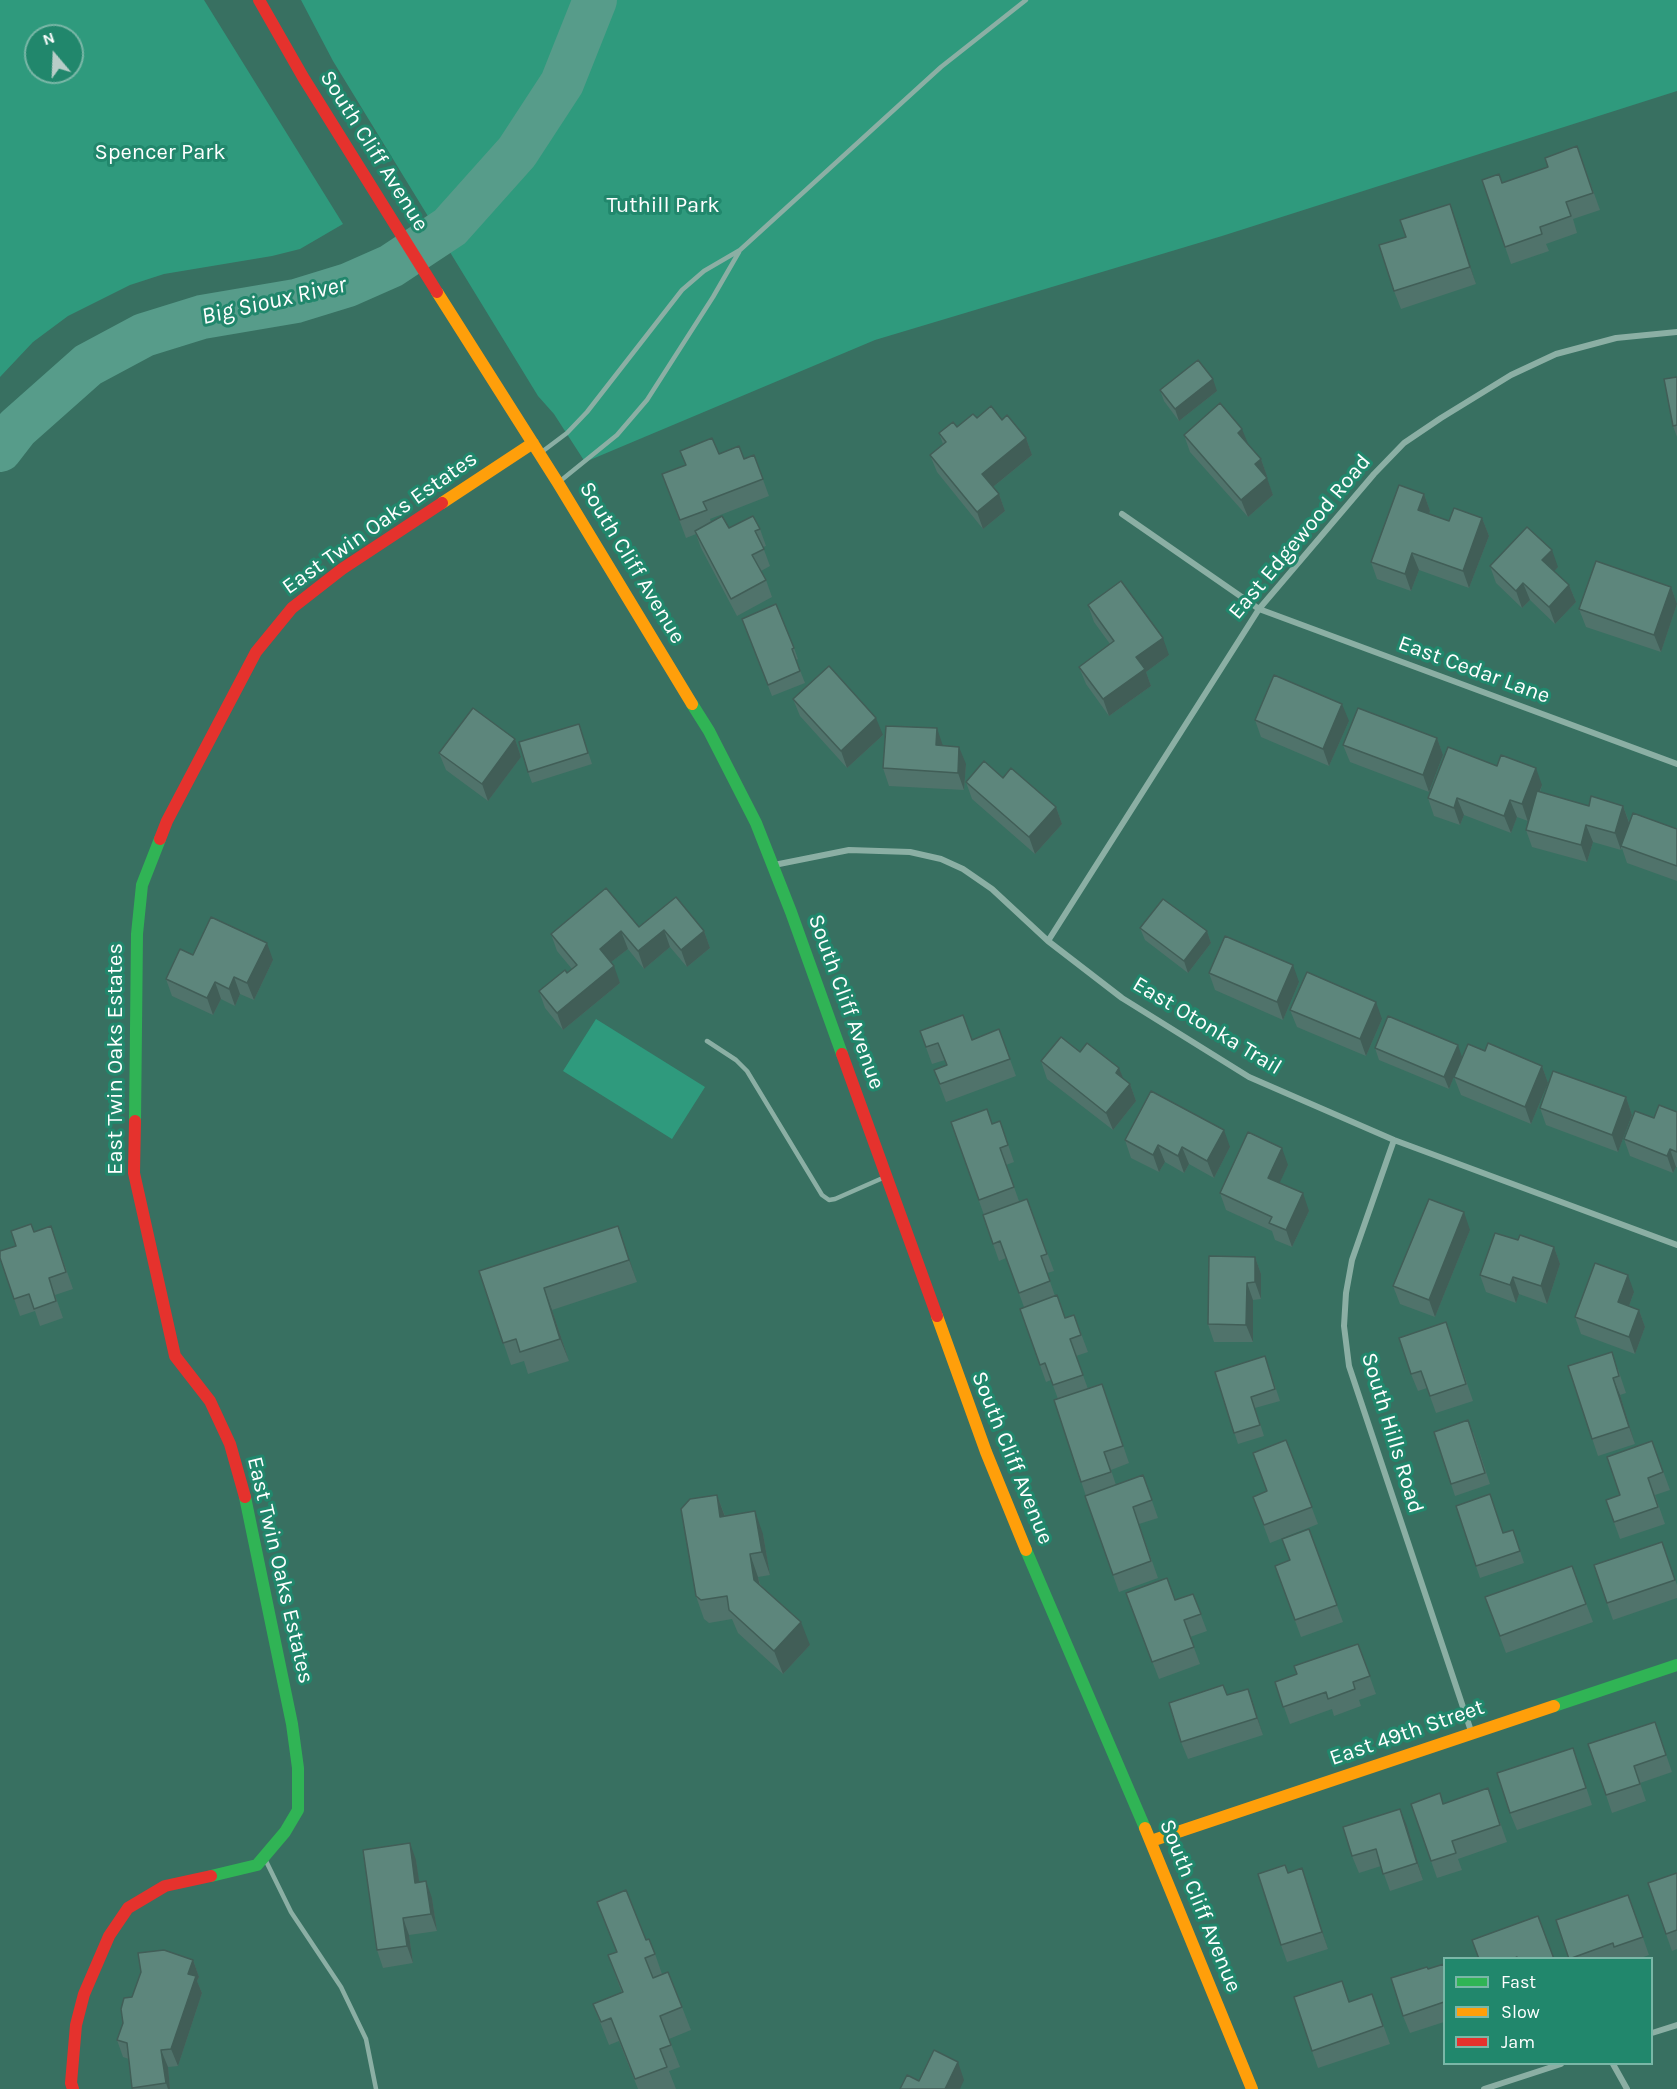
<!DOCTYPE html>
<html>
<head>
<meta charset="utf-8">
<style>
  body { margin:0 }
  #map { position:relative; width:1677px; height:2089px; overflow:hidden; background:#387061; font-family:Karla,sans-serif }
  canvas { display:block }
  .legend { position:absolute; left:1443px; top:1957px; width:210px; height:108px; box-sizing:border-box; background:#21876c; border:2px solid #7ab7a7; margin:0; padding:8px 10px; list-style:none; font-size:18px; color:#fff }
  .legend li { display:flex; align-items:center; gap:12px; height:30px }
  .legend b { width:30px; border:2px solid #7ab7a7 }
  .north { position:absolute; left:24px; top:24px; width:60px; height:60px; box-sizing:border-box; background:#21876c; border:2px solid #7ab7a7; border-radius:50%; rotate:341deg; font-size:16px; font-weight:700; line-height:24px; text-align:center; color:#fff }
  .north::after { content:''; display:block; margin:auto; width:21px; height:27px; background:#b9cdc8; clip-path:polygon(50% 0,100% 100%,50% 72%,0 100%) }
</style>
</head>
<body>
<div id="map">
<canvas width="1677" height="2089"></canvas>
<ul class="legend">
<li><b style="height:8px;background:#30b455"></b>Fast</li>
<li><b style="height:8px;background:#ff9f0a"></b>Slow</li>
<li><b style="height:8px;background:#e5322d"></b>Jam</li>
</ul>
<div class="north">N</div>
</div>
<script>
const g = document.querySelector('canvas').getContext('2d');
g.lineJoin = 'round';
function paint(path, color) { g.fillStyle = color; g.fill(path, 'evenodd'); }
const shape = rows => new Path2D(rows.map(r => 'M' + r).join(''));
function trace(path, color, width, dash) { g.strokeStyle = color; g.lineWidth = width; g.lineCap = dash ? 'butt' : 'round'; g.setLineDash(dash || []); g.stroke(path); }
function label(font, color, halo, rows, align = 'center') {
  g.font = font + ' Karla,sans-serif'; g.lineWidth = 6; g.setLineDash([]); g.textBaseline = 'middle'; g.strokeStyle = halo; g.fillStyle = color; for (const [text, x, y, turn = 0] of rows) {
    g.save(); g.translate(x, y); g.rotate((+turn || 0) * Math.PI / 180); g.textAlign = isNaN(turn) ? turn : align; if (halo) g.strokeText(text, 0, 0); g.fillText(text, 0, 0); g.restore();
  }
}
paint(shape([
  [0,0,204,0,343,224,300,249,272,256,164,274,130,285,68,316,33,342,0,377],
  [36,36,72,36,72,72,36,72],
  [301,0,1677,0,1677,91,1222,236,875,340,585,462,554,414,538,396,333,61],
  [596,1019,705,1087,672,1139,563,1071]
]), '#2f9a7d');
trace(shape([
  [0,450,17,428,88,365,144,335,202,317,296,301,348,285,391,266,450,227,517,152,562,83,595,0]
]), '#579c8a', 44);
trace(shape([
  [539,454,567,433,587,412,682,290,704,271,740,250,941,67,1026,0],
  [559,482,617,435,647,400,713,297,739,252],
  [707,1041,736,1060,747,1071,822,1195,829,1200,835,1199,885,1177],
  [266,1861,291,1912,341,1987,366,2039,376,2089]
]), '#8bafa4', 4.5);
trace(shape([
  [1122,514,1259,609,1677,764],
  [774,865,849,850,910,852,941,859,963,869,992,889,1048,941,1122,998,1249,1077,1394,1140,1677,1245],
  [1048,941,1259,609,1374,474,1404,443,1441,418,1511,375,1556,354,1616,338,1677,332],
  [1394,1140,1352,1260,1346,1293,1344,1326,1349,1366,1472,1734],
  [1652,2033,1677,2025],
  [1613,2064,1627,2089],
  [1484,2089,1561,2064]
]), '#8bafa4', 6);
trace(shape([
  [692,704,709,731,756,823,791,912,842,1054],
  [135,1121,137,934,142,885,160,839],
  [1026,1550,1145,1828],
  [1554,1706,1677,1665],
  [211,1876,257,1865,285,1832,298,1810,298,1768,292,1724,245,1497]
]), '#30b455', 12);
trace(shape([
  [437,292,558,483,692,704],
  [442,503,533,443],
  [937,1316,986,1452,1026,1550],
  [1145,1828,1252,2089],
  [1151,1841,1554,1706]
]), '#ff9f0a', 12);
trace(shape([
  [259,0,303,77,437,292],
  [160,839,167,821,256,652,292,608,342,569,442,503],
  [842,1054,937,1316],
  [135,1121,134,1173,175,1356,210,1401,230,1444,245,1497],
  [73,2089,71,2083,76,2025,84,1994,109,1936,128,1908,165,1886,211,1876]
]), '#e5322d', 12);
paint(shape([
  [1577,146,1600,210,1573,219,1577,233,1546,244,1549,251,1511,264,1482,180,1502,183,1548,167],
  [1450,204,1476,284,1401,309,1394,291,1406,237],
  [1677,377,1677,437,1673,426],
  [1160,390,1217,391,1179,421,1164,401],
  [977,418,1002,420,1026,438,1032,455,993,487,999,494,1005,511,983,529,937,472,930,455,943,444,939,433,957,427],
  [1184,435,1248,445,1261,459,1267,476,1266,477,1273,495,1248,517,1190,452],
  [719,454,744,459,754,455,769,496,710,519,711,522,729,528,760,529,766,546,763,547,770,566,761,571,766,580,772,597,737,616,701,548,696,534,686,538,662,474],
  [1424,494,1430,511,1429,514,1449,521,1482,518,1489,536,1469,588,1419,570,1411,591,1377,579,1371,562],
  [1490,566,1558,567,1554,571,1569,585,1576,602,1555,624,1530,600,1522,608,1496,583],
  [1671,587,1677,604,1661,652,1586,627,1579,609],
  [1088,605,1169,655,1146,672,1151,686,1109,716,1086,684,1079,667,1110,644,1094,622],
  [742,619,794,648,798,659,796,660,805,683,772,696],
  [793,699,883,735,847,768,800,716],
  [1255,720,1349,721,1329,766,1261,737],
  [579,724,592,764,532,783,528,772],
  [1437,738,1443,755,1429,792,1350,762,1343,745],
  [515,739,521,757,488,801,446,770,439,753],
  [966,764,964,790,889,786,883,768],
  [1497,766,1542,785,1540,792,1589,806,1623,806,1629,822,1677,829,1677,881,1627,863,1622,848,1621,850,1593,842,1587,862,1532,847,1526,830,1528,821,1517,817,1511,833,1464,815,1460,825,1434,816,1428,798],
  [1003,778,1056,807,1062,824,1035,854,972,799,966,782],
  [639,927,704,931,710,948,687,967,670,947,644,969,628,949,611,962,620,983,563,1030,545,1008,539,991,572,969,557,951,551,934],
  [1140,928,1207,931,1211,943,1188,973,1145,940],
  [193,955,273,960,254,1000,240,994,235,1006,221,999,213,1015,172,996,166,979],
  [1209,973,1299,982,1283,1020,1215,990],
  [1290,1010,1382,1019,1366,1056,1297,1027],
  [999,1029,1016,1076,946,1102,934,1070,946,1065,945,1060,932,1064,920,1031,972,1040],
  [1375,1048,1462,1057,1449,1089,1379,1060],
  [1485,1051,1542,1066,1548,1083,1531,1124,1461,1095,1454,1077],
  [1080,1052,1119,1068,1123,1079,1130,1084,1136,1101,1113,1130,1047,1079,1041,1061],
  [1626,1097,1632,1115,1618,1152,1546,1125,1540,1108],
  [1677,1112,1677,1167,1676,1167,1673,1173,1630,1156,1624,1139,1654,1118],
  [1000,1121,1014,1162,1006,1165,1019,1201,1027,1199,1054,1271,1047,1273,1055,1296,1065,1318,1074,1315,1088,1352,1076,1356,1088,1389,1108,1401,1129,1463,1111,1470,1116,1485,1143,1475,1158,1518,1139,1524,1158,1578,1119,1592,1085,1496,1086,1496,1054,1400,1058,1399,1051,1380,1046,1382,1020,1309,1024,1307,1006,1258,999,1261,983,1215,984,1215,951,1122,992,1124],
  [1125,1140,1230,1147,1214,1178,1189,1164,1184,1173,1165,1162,1159,1172,1131,1158],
  [1288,1165,1279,1183,1309,1211,1292,1247,1275,1240,1272,1231,1226,1210,1220,1193],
  [51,1226,73,1289,55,1295,63,1318,40,1326,35,1311,20,1316,0,1258,34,1232],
  [618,1226,637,1282,552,1310,569,1361,528,1374,524,1361,511,1365,479,1271],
  [1470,1230,1435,1317,1400,1304,1393,1286],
  [1518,1240,1554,1247,1560,1264,1547,1304,1519,1294,1516,1303,1486,1292,1480,1275],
  [1255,1257,1261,1274,1261,1299,1253,1300,1253,1342,1214,1342,1208,1324],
  [1634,1292,1629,1306,1639,1310,1645,1327,1635,1354,1581,1334,1575,1317],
  [1452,1339,1473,1401,1436,1413,1427,1388,1418,1391,1411,1374],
  [1568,1366,1618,1369,1626,1393,1620,1395,1635,1444,1598,1456],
  [1269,1368,1280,1401,1255,1408,1264,1436,1238,1444,1215,1372],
  [1434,1432,1473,1432,1490,1484,1455,1496],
  [1286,1440,1318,1524,1270,1543,1253,1497,1267,1492],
  [1652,1441,1670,1490,1655,1495,1665,1524,1620,1539,1606,1500,1620,1495],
  [717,1495,725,1516,763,1534,770,1575,758,1577,760,1584,810,1645,783,1674,738,1633,732,1619,709,1623,704,1619,696,1596],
  [1456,1506,1504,1533,1513,1530,1524,1563,1480,1578],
  [1309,1529,1343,1622,1301,1637,1275,1566,1290,1560],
  [1662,1542,1677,1585,1677,1598,1613,1620,1607,1603],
  [1572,1566,1593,1622,1506,1653,1485,1597],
  [1126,1593,1175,1600,1193,1594,1207,1631,1190,1637,1200,1664,1159,1679],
  [1358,1644,1376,1694,1359,1700,1361,1706,1334,1716,1332,1709,1290,1724,1275,1682,1297,1674],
  [1227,1695,1254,1706,1263,1735,1188,1759,1181,1742],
  [1655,1722,1672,1772,1640,1783,1646,1801,1612,1813,1606,1795],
  [1573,1748,1592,1805,1517,1830,1510,1813],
  [1488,1788,1507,1842,1458,1859,1462,1870,1437,1878,1411,1804,1443,1804],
  [1407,1826,1423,1880,1390,1891,1381,1866,1359,1873,1352,1856],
  [416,1860,419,1882,432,1898,437,1931,409,1935,413,1963,383,1968,377,1950],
  [1302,1868,1328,1949,1287,1962,1281,1945],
  [1677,1873,1677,1949,1672,1951,1648,1883],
  [1628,1895,1649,1955,1638,1959,1569,1959],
  [597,1902,646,1940,655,1954,662,1974,682,2007,691,2030,669,2039,680,2067,669,2071,676,2089,638,2089,619,2041,609,2045,593,2004,622,1993,608,1955,617,1952],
  [193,1960,199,1977,197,1981,202,1993,178,2066,168,2067,170,2089,133,2089,129,2059,123,2057,117,2040,132,1997],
  [1444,1964,1444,2022,1410,2033,1403,2016,1428,1969],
  [1372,1994,1390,2044,1318,2068,1312,2051,1350,2002]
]), '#50736b');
paint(shape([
  [1450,204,1456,221,1476,284,1470,267],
  [1213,379,1217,391,1179,421,1175,409],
  [1242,429,1249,446,1238,433],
  [1026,438,1032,455,988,491,982,474],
  [1261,459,1267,476,1261,481,1255,464],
  [1267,478,1273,495,1248,517,1241,500],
  [999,494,1005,511,983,529,977,512],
  [1424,494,1430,511,1424,527,1418,510],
  [1482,518,1489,536,1469,588,1463,571],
  [1552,550,1558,567,1549,577,1542,560],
  [1412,553,1419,570,1411,591,1405,574],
  [1523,583,1530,600,1522,608,1516,591],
  [1569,585,1576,602,1555,624,1549,607],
  [1671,587,1677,604,1661,652,1654,635],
  [1163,638,1169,655,1146,672,1151,686,1109,716,1103,699,1136,657],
  [1342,704,1349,721,1329,766,1323,749],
  [876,718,883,735,847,768,841,751],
  [937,728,943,746,936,745],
  [1437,738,1443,755,1429,792,1423,775],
  [515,739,521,757,488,801,482,784],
  [959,747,966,764,964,790,958,773],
  [1536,768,1542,785,1528,822,1522,804],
  [1457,798,1464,815,1460,825,1454,808],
  [1510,800,1517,817,1511,833,1504,816],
  [1623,806,1629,823,1621,846,1621,850,1615,833],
  [1056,807,1062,824,1035,854,1029,837],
  [1586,825,1593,842,1587,862,1581,845],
  [664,930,670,947,644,969,638,951],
  [621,931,628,949,606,966,600,949],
  [704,931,710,948,687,967,681,950],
  [1207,931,1211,943,1188,973,1184,961],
  [267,943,273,960,254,1000,247,983],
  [1293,965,1299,982,1283,1020,1277,1002],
  [614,966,620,983,563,1030,557,1013],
  [234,977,240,994,235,1006,229,989],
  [215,982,221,999,213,1015,207,998],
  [1376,1002,1382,1019,1366,1056,1360,1039],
  [1458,1045,1462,1057,1449,1089,1444,1077],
  [1542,1066,1548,1083,1531,1124,1525,1107],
  [1119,1068,1126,1085,1116,1073],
  [1130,1084,1136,1101,1113,1130,1106,1113],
  [1626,1097,1632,1115,1618,1152,1612,1135],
  [1224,1130,1230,1147,1214,1178,1207,1161],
  [1158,1145,1165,1162,1159,1172,1153,1155],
  [1182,1147,1189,1164,1184,1173,1178,1156],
  [1282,1148,1288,1165,1274,1195,1268,1178],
  [1670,1149,1676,1167,1673,1173,1667,1156],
  [1303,1193,1309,1211,1292,1247,1286,1230],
  [1464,1212,1470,1230,1435,1317,1429,1300],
  [618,1226,626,1249,637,1282,629,1260],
  [1554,1247,1560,1264,1547,1304,1541,1286],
  [1255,1257,1261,1274,1261,1299,1255,1282],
  [1628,1275,1634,1292,1624,1320,1618,1302],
  [1513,1277,1519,1294,1516,1303,1510,1285],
  [1247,1283,1253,1300,1253,1342,1246,1325],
  [544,1288,552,1310,569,1361,560,1339],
  [1639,1310,1645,1327,1635,1354,1629,1337],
  [1613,1378,1620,1395,1635,1444,1629,1427],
  [717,1495,725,1517,720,1517],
  [755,1511,763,1534,770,1575,762,1552],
  [750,1554,758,1577,763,1602,754,1580],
  [801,1622,810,1645,783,1674,774,1651],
  [1248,1689,1254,1706,1263,1735,1257,1718],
  [1400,1809,1407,1826,1423,1880,1417,1863],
  [410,1843,416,1860,422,1900,415,1883],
  [1302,1868,1308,1886,1328,1949,1322,1932],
  [426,1881,432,1898,437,1931,431,1914],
  [403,1918,409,1935,413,1963,407,1946],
  [193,1960,199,1977,197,1981,202,1993,178,2066,171,2049,188,1974],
  [161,2050,168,2067,170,2089,168,2089,166,2083],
  [958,2062,964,2080,960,2089,945,2089]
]), '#415e57');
const building = shape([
  [1577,146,1593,193,1566,202,1571,216,1540,227,1542,234,1505,247,1482,180,1499,174,1502,183,1548,167,1545,158,1577,146],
  [1450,204,1470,267,1394,291,1379,245,1406,237,1400,220,1450,204],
  [1198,360,1213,379,1175,409,1160,390,1198,360],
  [1677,377,1677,425,1673,426,1664,379,1677,377],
  [1220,403,1242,429,1238,433,1261,459,1255,464,1267,478,1241,500,1184,435,1220,403],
  [991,406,1002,420,1007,415,1026,438,982,474,999,494,977,512,930,455,946,442,939,433,953,422,957,427,973,414,977,418,991,406],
  [712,438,719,454,739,446,744,459,754,455,763,479,703,502,707,510,680,520,662,474,686,465,680,451,712,438],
  [1399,485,1424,494,1418,510,1449,521,1454,508,1482,518,1463,571,1412,553,1405,574,1371,562,1399,485],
  [722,516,729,528,753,516,760,529,755,531,764,549,752,555,766,580,731,599,695,531,722,516],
  [1527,527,1552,550,1542,560,1569,585,1549,607,1523,583,1516,591,1490,566,1527,527],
  [1596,561,1671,587,1654,635,1579,609,1596,561],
  [1121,581,1163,638,1136,657,1145,669,1103,699,1079,667,1114,641,1088,605,1121,581],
  [776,604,794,648,792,649,800,671,768,685,742,619,776,604],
  [829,666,876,718,841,751,793,699,829,666],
  [1274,675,1342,704,1323,749,1255,720,1274,675],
  [473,708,515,739,482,784,439,753,473,708],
  [1358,708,1437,738,1423,775,1343,745,1358,708],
  [579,724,588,753,528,772,519,742,579,724],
  [886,726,937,728,936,745,959,747,958,773,883,768,886,726],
  [1448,747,1497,766,1501,755,1536,768,1522,804,1510,800,1504,816,1457,798,1454,808,1428,798,1448,747],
  [984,761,1003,778,1011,768,1056,807,1029,837,966,782,984,761],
  [1537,791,1589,806,1591,796,1623,806,1615,833,1586,825,1581,845,1526,830,1537,791],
  [1633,813,1677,829,1677,866,1621,846,1633,813],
  [606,888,639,927,676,897,704,931,681,950,664,930,638,951,621,931,600,949,614,966,557,1013,539,991,565,970,567,973,577,965,551,934,606,888],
  [1163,899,1207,931,1184,961,1140,928,1163,899],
  [211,917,267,943,247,983,234,977,229,989,215,982,207,998,166,979,180,949,193,955,211,917],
  [1225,936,1293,965,1277,1002,1209,973,1225,936],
  [1307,972,1376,1002,1360,1039,1290,1010,1307,972],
  [963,1015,972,1040,999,1029,1010,1059,940,1084,934,1070,947,1065,938,1043,926,1047,920,1031,963,1015],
  [1388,1016,1458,1045,1444,1077,1375,1048,1388,1016],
  [1061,1037,1080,1052,1087,1043,1119,1068,1116,1073,1130,1084,1106,1113,1041,1061,1061,1037],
  [1488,1043,1542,1066,1525,1107,1454,1077,1468,1044,1485,1051,1488,1043],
  [1553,1071,1626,1097,1612,1135,1540,1108,1553,1071],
  [1151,1091,1224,1130,1207,1161,1182,1147,1178,1156,1158,1145,1153,1155,1125,1140,1151,1091],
  [1659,1105,1677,1112,1677,1152,1670,1149,1667,1156,1624,1139,1635,1111,1654,1118,1659,1105],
  [987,1109,992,1124,1000,1121,1008,1145,1000,1148,1014,1187,979,1200,951,1122,987,1109],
  [1248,1132,1282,1148,1268,1178,1303,1193,1286,1230,1269,1223,1272,1217,1220,1193,1248,1132],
  [1027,1199,1047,1254,1041,1256,1050,1281,1019,1293,1000,1241,993,1244,983,1215,1027,1199],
  [1429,1199,1464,1212,1429,1300,1393,1286,1429,1199],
  [31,1224,34,1232,51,1226,66,1272,49,1278,56,1301,34,1309,29,1294,14,1299,0,1258,0,1251,16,1246,11,1231,31,1224],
  [618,1226,629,1260,544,1288,560,1339,520,1352,516,1339,503,1343,479,1271,618,1226],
  [1495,1233,1518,1240,1520,1235,1554,1247,1541,1286,1513,1277,1510,1285,1480,1275,1495,1233],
  [1209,1256,1255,1257,1255,1282,1247,1283,1246,1325,1208,1324,1209,1256],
  [1595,1263,1628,1275,1618,1302,1639,1310,1629,1337,1575,1317,1595,1263],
  [1057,1295,1065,1318,1074,1315,1081,1335,1070,1339,1083,1375,1053,1385,1045,1363,1040,1365,1020,1309,1057,1295],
  [1446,1322,1466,1384,1430,1396,1421,1371,1411,1374,1399,1338,1446,1322],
  [1612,1352,1619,1376,1613,1378,1629,1427,1592,1439,1568,1366,1612,1352],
  [1265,1356,1275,1389,1251,1397,1260,1425,1234,1433,1215,1372,1265,1356],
  [1102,1384,1123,1446,1104,1452,1111,1472,1081,1482,1054,1400,1102,1384],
  [1468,1420,1485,1473,1451,1484,1434,1432,1468,1420],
  [1286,1440,1312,1507,1264,1525,1253,1497,1267,1491,1253,1453,1286,1440],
  [1652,1441,1663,1472,1648,1478,1658,1507,1614,1522,1606,1500,1620,1495,1607,1457,1652,1441],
  [1143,1475,1152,1500,1133,1507,1151,1561,1113,1575,1085,1496,1143,1475],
  [1490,1494,1503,1533,1513,1530,1520,1551,1476,1566,1456,1506,1490,1494],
  [717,1495,720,1517,755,1511,762,1552,750,1554,754,1580,801,1622,774,1651,729,1610,727,1596,701,1600,696,1596,681,1509,690,1499,717,1495],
  [1309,1529,1337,1605,1295,1620,1275,1566,1290,1560,1282,1539,1309,1529],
  [1662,1542,1675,1580,1607,1603,1594,1565,1662,1542],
  [1572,1566,1586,1604,1500,1636,1485,1597,1572,1566],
  [1167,1578,1175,1600,1193,1594,1201,1614,1184,1620,1194,1647,1152,1662,1126,1593,1167,1578],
  [1358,1644,1370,1676,1353,1682,1355,1689,1328,1699,1326,1692,1283,1707,1275,1682,1297,1674,1294,1666,1358,1644],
  [1223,1685,1227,1695,1248,1689,1257,1718,1181,1742,1169,1703,1223,1685],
  [1655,1722,1666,1755,1634,1766,1640,1784,1606,1795,1588,1744,1655,1722],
  [1573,1748,1586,1788,1510,1813,1497,1773,1573,1748],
  [1488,1788,1500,1825,1452,1841,1456,1853,1431,1861,1411,1804,1440,1793,1443,1804,1488,1788],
  [1400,1809,1417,1863,1383,1874,1376,1849,1352,1856,1343,1827,1400,1809],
  [410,1843,415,1883,426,1881,431,1914,403,1918,407,1946,377,1950,363,1850,410,1843],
  [1285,1865,1288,1873,1302,1868,1322,1932,1281,1945,1258,1874,1285,1865],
  [1677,1873,1677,1930,1666,1934,1648,1883,1677,1873],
  [626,1890,646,1940,649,1939,655,1954,645,1958,653,1978,668,1972,682,2007,660,2016,671,2045,660,2049,667,2067,635,2079,611,2018,601,2022,593,2004,623,1992,608,1955,617,1952,597,1902,626,1890],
  [1628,1895,1643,1937,1614,1947,1613,1943,1569,1959,1556,1920,1628,1895],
  [1538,1916,1554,1959,1518,1959,1517,1957,1513,1959,1479,1959,1472,1940,1538,1916],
  [164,1950,193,1960,188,1974,196,1976,171,2049,161,2050,166,2083,132,2088,127,2043,117,2040,123,2023,121,2009,124,1998,132,1997,141,1972,138,1953,164,1950],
  [1444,1964,1444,2002,1403,2016,1391,1978,1427,1967,1428,1969,1444,1964],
  [1342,1981,1349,2002,1372,1994,1383,2026,1312,2051,1294,1997,1342,1981],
  [934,2050,958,2062,945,2089,900,2089,907,2075,919,2081,934,2050]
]);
paint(building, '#5d867c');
trace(building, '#415e57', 1.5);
label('22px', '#fff', '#21876c', [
  ["South Cliff Avenue",374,151,58],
  ["East Twin Oaks Estates",380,523,-35],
  ["East Edgewood Road",1300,537,-50],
  ["South Cliff Avenue",632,563,59],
  ["East Cedar Lane",1474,670,20],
  ["South Cliff Avenue",846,1002,70],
  ["East Otonka Trail",1207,1026,31],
  ["East Twin Oaks Estates",116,1059,-90],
  ["South Hills Road",1392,1433,73],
  ["South Cliff Avenue",1012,1458,68],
  ["East Twin Oaks Estates",280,1570,77],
  ["East 49th Street",1407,1733,-19],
  ["South Cliff Avenue",1200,1906,68]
]);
label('22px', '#fff', '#21876c', [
  ["Spencer Park",160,153],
  ["Tuthill Park",663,206]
]);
label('italic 24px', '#fff', '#21876c', [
  ["Big Sioux River",274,301,-13]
]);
</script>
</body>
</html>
